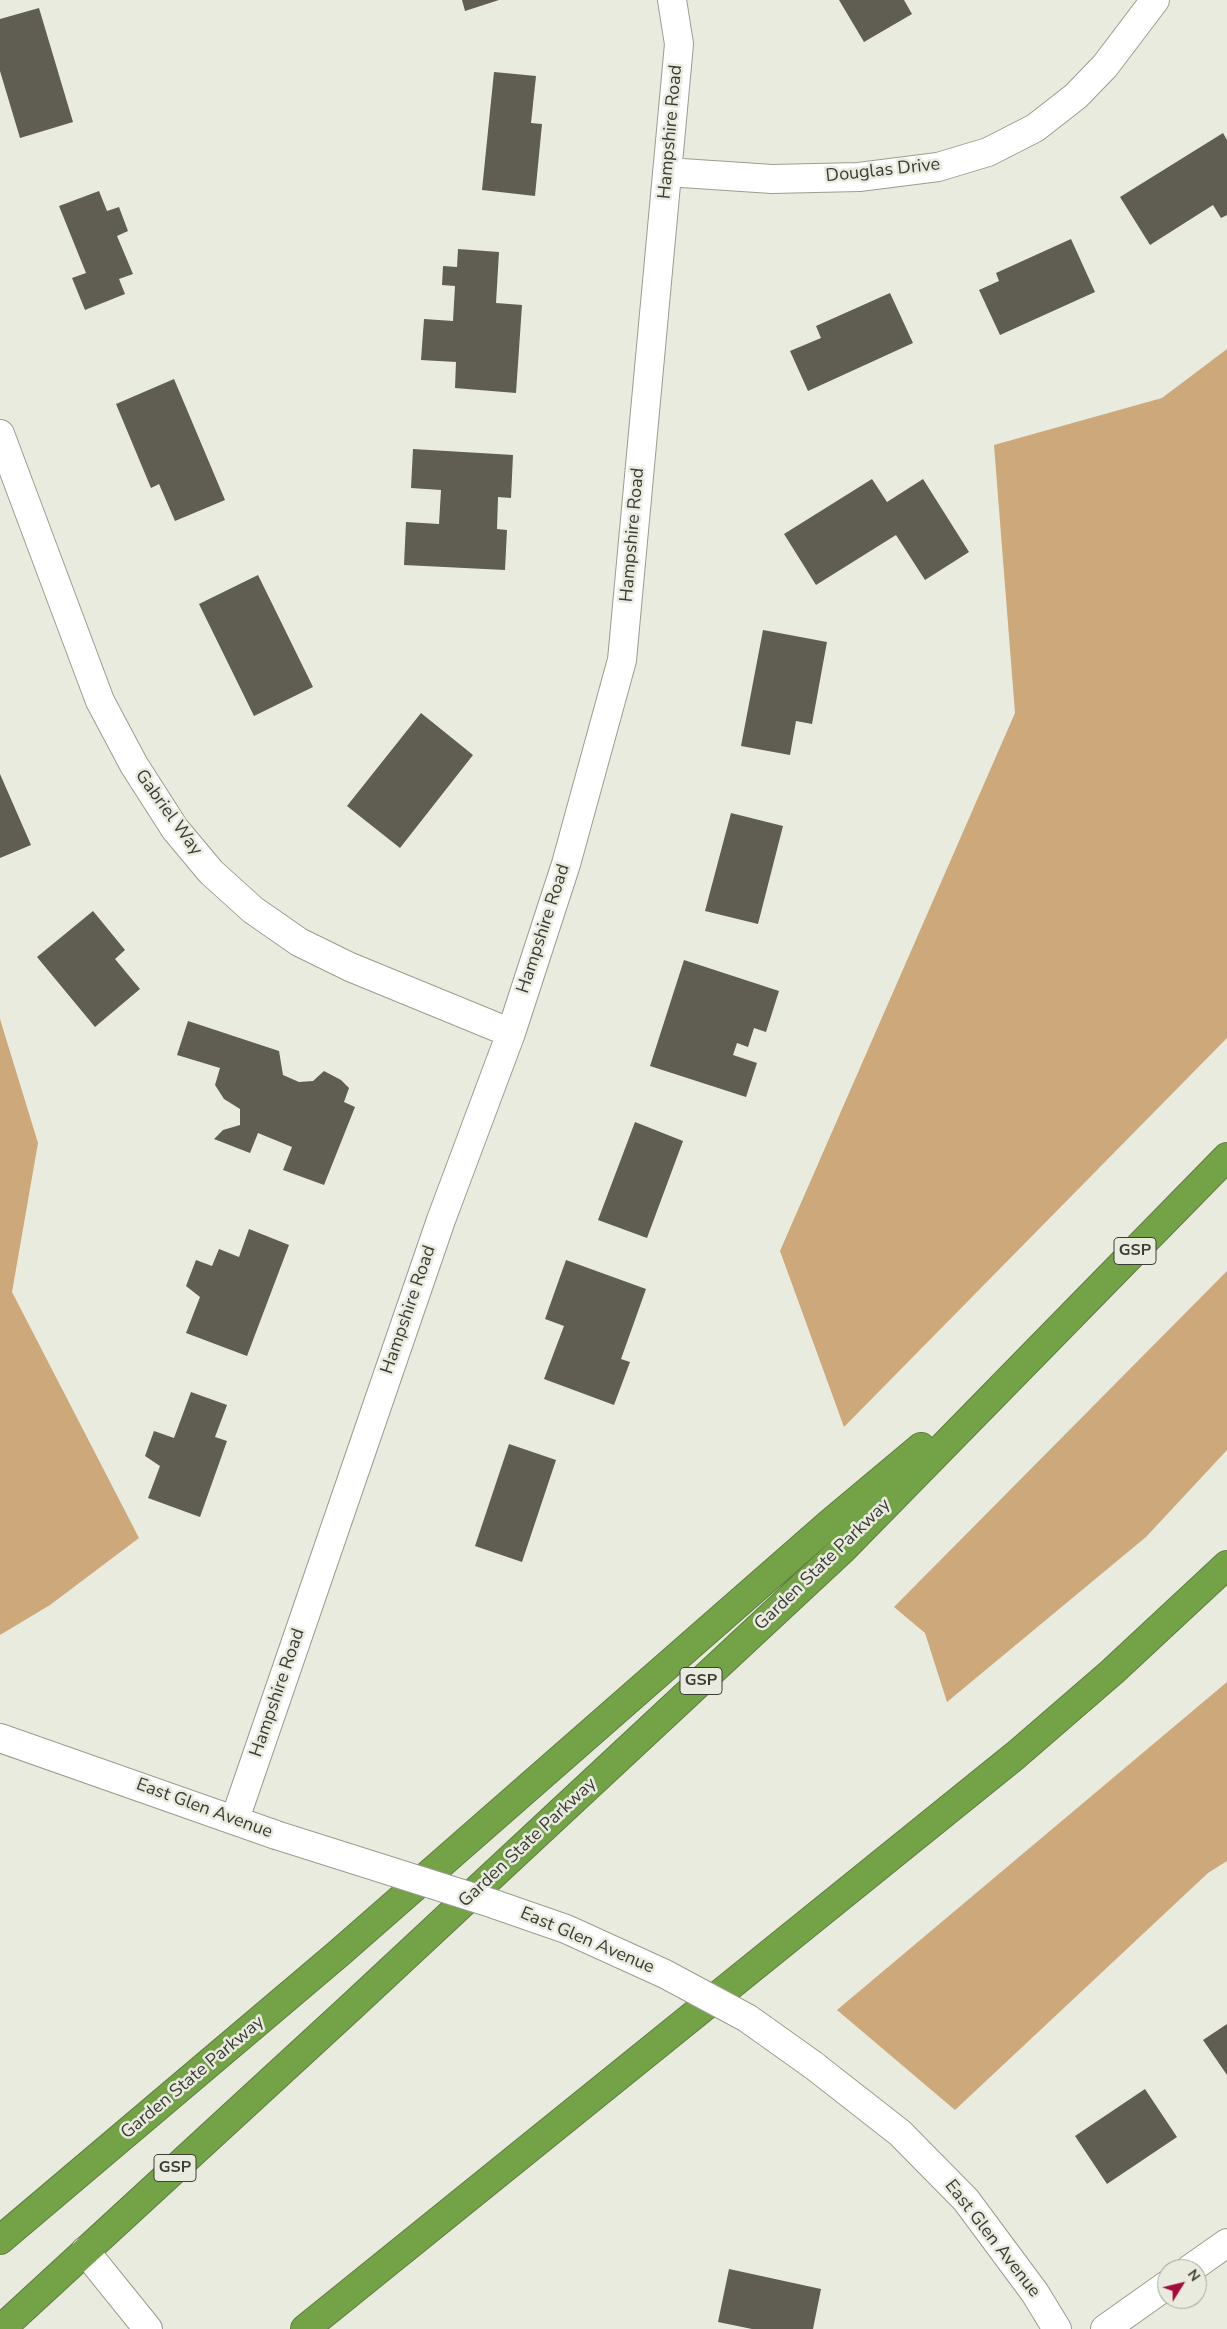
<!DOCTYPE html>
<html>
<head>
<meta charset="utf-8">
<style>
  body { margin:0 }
  #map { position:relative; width:1227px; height:2329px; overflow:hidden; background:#e9ebde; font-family:"Nunito Sans",sans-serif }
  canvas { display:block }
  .north { position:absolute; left:1157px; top:2259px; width:50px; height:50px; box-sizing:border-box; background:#e9ebde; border:1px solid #a4a59b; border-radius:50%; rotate:54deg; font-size:14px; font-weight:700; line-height:20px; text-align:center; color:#3c3c37 }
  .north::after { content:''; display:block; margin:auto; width:18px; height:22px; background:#a60c39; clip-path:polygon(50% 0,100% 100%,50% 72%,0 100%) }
</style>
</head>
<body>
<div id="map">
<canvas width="1227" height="2329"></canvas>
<div class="north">N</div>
</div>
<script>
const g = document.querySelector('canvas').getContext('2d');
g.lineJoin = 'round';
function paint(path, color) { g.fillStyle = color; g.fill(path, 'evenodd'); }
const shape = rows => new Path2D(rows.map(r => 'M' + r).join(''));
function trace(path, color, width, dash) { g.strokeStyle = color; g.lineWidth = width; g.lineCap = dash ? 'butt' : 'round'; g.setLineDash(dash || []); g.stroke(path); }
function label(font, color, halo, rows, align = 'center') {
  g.font = font + ' "Nunito Sans",sans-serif'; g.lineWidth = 5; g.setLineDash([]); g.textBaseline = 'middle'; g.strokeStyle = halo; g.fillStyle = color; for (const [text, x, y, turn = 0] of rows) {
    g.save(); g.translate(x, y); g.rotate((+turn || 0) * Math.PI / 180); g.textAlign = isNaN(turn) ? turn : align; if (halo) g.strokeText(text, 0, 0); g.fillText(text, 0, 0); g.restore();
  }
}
paint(shape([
  [1227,349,1227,1038,844,1427,780,1251,1015,713,994,445,1162,398],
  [0,1019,38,1143,12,1292,139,1538,50,1605,0,1635],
  [1227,1271,1227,1450,1146,1537,947,1702,925,1633,894,1607],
  [1227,1682,1227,1861,1208,1873,955,2110,837,2010]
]), '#cca87b');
paint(shape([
  [462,0,499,0,465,11],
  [839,0,904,0,912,14,864,42],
  [39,8,73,122,20,138,0,71,0,19],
  [494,72,536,76,531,123,542,124,535,196,482,190],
  [1223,133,1227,140,1227,215,1221,218,1213,205,1150,245,1120,197],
  [99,191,107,211,119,207,128,231,117,236,133,274,119,279,125,294,85,310,72,278,86,273,59,206],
  [1071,239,1095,292,1000,335,979,290,999,281,996,273],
  [458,249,499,252,496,303,522,305,516,393,455,388,456,362,421,360,424,319,453,321,455,286,442,285,443,266,457,267],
  [890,293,913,343,808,391,790,351,821,338,816,326],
  [174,379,225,500,175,521,159,484,151,488,116,404],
  [413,449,513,455,511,498,498,497,497,529,507,530,505,570,404,565,406,522,439,524,441,490,411,488],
  [872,479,887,502,923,479,969,552,925,580,896,535,816,585,784,534],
  [258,575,313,687,254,716,199,604],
  [763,630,827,642,812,724,796,721,790,755,741,746],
  [421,713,473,755,400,848,347,806],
  [0,774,31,845,0,858],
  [731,813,783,826,758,924,705,911],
  [93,911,125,950,115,959,140,989,95,1027,37,957],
  [684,960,779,991,766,1032,754,1028,748,1047,737,1043,733,1055,757,1063,746,1097,650,1066],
  [188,1021,279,1051,283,1075,299,1082,313,1081,324,1071,341,1080,349,1088,344,1102,355,1107,324,1185,283,1170,292,1147,258,1133,250,1153,214,1139,223,1130,240,1125,240,1109,224,1099,215,1085,220,1068,177,1055],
  [635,1122,683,1141,647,1238,598,1220],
  [249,1229,289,1245,247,1356,186,1333,200,1297,186,1286,196,1260,212,1266,219,1249,239,1257],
  [566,1260,646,1289,621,1359,630,1362,614,1405,544,1379,564,1326,545,1319],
  [191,1392,227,1405,215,1437,227,1441,200,1517,148,1498,160,1466,145,1456,154,1431,174,1438],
  [509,1444,556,1460,522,1562,475,1546],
  [1227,2024,1227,2075,1203,2040],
  [1145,2089,1177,2137,1107,2184,1075,2136],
  [729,2269,821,2289,813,2329,752,2329,718,2322]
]), '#605d52');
const minor = shape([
  [667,172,772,179,859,177,938,167,988,152,1035,128,1076,96,1105,66,1155,0],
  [0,434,100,701,134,765,175,829,211,872,253,910,299,942,350,967,511,1033],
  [0,1738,276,1835],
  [235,1819,441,1220,511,1033,566,864,622,660,679,44,672,0],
  [813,2065,900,2133,966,2200,1035,2293,1057,2329],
  [85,2251,148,2329],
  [1190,2269,1227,2243],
  [1105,2329,1167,2285]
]);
const highway = shape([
  [0,2240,338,1954,829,1524,921,1447],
  [1,2329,350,2008,843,1549,1227,1157],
  [305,2329,1016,1755,1112,1672,1227,1565]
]);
trace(minor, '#9b9d90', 30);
trace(highway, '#607e41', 30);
trace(minor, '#fff', 28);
trace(highway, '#73a247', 28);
const minorBridge = shape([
  [276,1835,491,1903,566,1929,665,1974,747,2018,813,2065]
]);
trace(minorBridge, '#9b9d90', 30, []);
trace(minorBridge, '#fff', 28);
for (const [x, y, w] of [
  [1135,1251,42],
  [701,1681,42],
  [175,2168,42]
]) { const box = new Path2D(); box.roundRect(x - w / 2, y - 13.5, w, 27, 4); g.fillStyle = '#e9ebde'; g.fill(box); trace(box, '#3c3c37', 1); }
label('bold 16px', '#3c3c37', null, [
  ["GSP",1135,1251],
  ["GSP",701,1681],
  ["GSP",175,2168]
]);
label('18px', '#3c3c37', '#e9ebde', [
  ["Hampshire Road",671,132,-85],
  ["Douglas Drive",883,171,-6],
  ["Hampshire Road",633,535,-85],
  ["Gabriel Way",168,813,54],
  ["Hampshire Road",544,929,-72],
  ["Hampshire Road",409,1310,-71],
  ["Garden State Parkway",823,1565,-44],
  ["Hampshire Road",278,1693,-71],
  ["East Glen Avenue",204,1809,20],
  ["Garden State Parkway",528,1843,-43],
  ["East Glen Avenue",587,1941,23],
  ["Garden State Parkway",193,2078,-40],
  ["East Glen Avenue",992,2239,52]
]);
</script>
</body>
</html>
